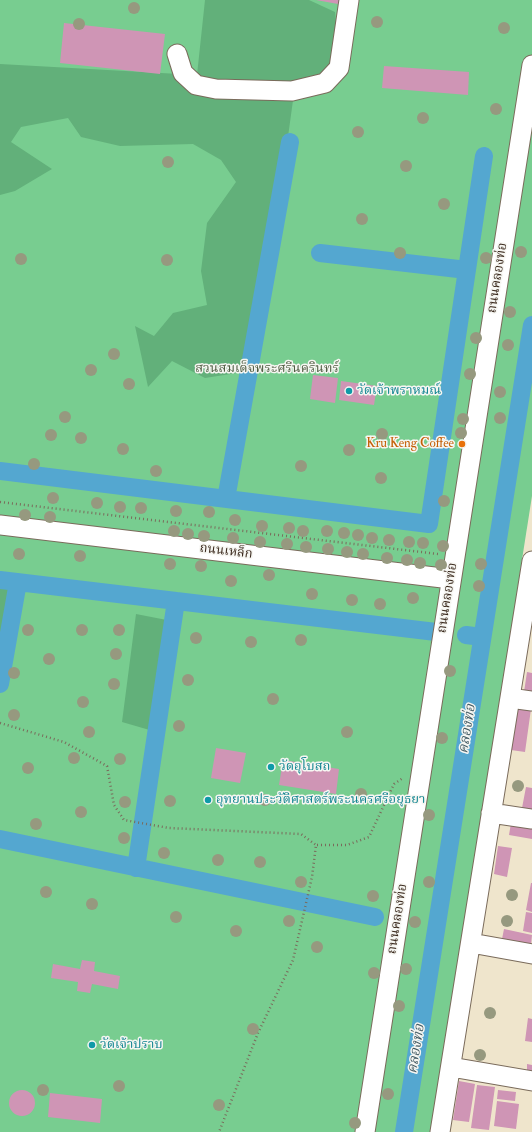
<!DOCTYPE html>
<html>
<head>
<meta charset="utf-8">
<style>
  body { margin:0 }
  canvas { display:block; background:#efe5cc }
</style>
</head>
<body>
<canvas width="532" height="1132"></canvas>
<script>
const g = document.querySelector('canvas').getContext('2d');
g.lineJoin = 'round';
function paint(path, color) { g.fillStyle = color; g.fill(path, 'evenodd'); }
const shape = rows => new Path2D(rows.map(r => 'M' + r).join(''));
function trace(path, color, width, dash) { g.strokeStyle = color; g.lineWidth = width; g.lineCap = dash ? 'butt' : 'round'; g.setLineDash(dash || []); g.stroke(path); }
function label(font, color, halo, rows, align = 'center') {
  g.font = font + ' "IM FELL Double Pica","Noto Serif Thai",serif'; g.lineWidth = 3; g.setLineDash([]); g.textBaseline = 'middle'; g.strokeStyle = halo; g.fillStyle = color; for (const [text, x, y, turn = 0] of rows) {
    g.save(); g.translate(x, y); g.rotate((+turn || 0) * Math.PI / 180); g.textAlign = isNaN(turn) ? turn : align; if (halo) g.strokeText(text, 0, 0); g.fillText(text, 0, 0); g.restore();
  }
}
paint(shape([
  [0,0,532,0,532,496,432,1132,0,1132]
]), '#78cd90');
paint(shape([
  [205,0,309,0,335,12,341,79,294,93,256,370,205,378,172,361,148,387,135,326,154,336,173,313,207,305,201,271,207,223,236,182,221,160,193,144,120,146,81,137,68,118,21,127,11,142,52,169,15,191,0,195,0,64,197,75],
  [0,588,12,590,0,680],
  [136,614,177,622,153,731,122,722]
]), '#62b07a');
trace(shape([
  [320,253,467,270],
  [0,471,429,524,484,156],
  [226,499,290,142],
  [0,580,436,632],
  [466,635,482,637],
  [0,684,18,582],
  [0,839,375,917],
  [136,868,176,601],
  [404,1132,532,325]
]), '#54a7d0', 18);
paint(shape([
  [316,0,339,0,338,4],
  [64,23,165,34,160,74,60,63],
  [384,66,469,72,468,95,382,88],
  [313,375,338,378,335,403,310,399],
  [341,381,377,386,374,405,339,400],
  [527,672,532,673,532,693,524,692],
  [517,707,531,709,525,752,511,750],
  [216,748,246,753,240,783,211,778],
  [283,760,339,769,336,794,279,785],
  [526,787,532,788,532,810,522,808],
  [511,823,532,827,532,839,509,835],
  [498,846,512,848,507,877,494,874],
  [531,883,532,883,532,912,526,910],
  [526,912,532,913,532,933,523,931],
  [504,929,532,935,531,945,502,939],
  [82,960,95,962,94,971,120,976,118,989,92,984,90,993,77,991,78,982,51,978,53,964,80,969],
  [528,1018,532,1019,532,1042,525,1041],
  [527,1064,532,1065,532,1074,527,1074],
  [459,1081,475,1084,469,1122,453,1120],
  [477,1085,495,1087,489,1130,471,1128],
  [498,1090,516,1092,515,1101,497,1099],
  '9 1103a13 13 0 1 1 26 0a13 13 0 1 1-26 0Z',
  [50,1093,102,1099,100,1123,48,1117],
  [497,1101,519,1104,516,1129,494,1126]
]), '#cf95b5');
const minor = shape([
  [177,54,183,73,196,85,216,89,292,91,325,83,339,68,349,0],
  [0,525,451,579],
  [510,698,532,701],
  [491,813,532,819],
  [471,943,532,954],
  [451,1067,532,1081],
  [365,1132,532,65],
  [440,1132,532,561]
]);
trace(minor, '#7a6b5b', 21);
trace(shape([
  [0,502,438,554],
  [0,723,64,742,107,766,114,805,124,820,169,828,301,834,316,845,312,877,293,960,258,1033,219,1132],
  [317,845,347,845,369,837,394,784,403,778]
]), '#7a6b5b', 2.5, [1, 3]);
trace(minor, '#fff', 19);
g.fillStyle = '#96997f';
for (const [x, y] of [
  [134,8],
  [377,22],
  [79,24],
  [504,28],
  [496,109],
  [423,118],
  [358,132],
  [168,162],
  [406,166],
  [444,204],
  [362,219],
  [521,252],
  [400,253],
  [486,258],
  [21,259],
  [167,260],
  [510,312],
  [476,338],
  [508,345],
  [114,354],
  [91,370],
  [470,374],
  [129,384],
  [500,392],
  [65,417],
  [500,418],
  [463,419],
  [461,433],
  [382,434],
  [51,435],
  [81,438],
  [123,449],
  [349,450],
  [34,464],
  [301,466],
  [156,471],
  [381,478],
  [53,498],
  [444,501],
  [97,503],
  [120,507],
  [141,508],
  [176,511],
  [209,512],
  [25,515],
  [50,517],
  [235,520],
  [262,526],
  [289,528],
  [174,531],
  [303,531],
  [327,531],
  [344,533],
  [188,534],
  [358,535],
  [204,536],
  [233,538],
  [372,538],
  [389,540],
  [260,542],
  [409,542],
  [423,543],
  [287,544],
  [443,546],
  [306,547],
  [328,549],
  [347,552],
  [19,554],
  [363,554],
  [80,556],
  [387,558],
  [407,560],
  [420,563],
  [170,564],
  [481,564],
  [441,565],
  [201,566],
  [269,575],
  [231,581],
  [479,586],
  [312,594],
  [413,598],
  [352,600],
  [380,604],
  [28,630],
  [82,630],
  [119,630],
  [196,638],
  [301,640],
  [251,642],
  [116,654],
  [49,659],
  [450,671],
  [14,673],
  [188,680],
  [114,684],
  [273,699],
  [83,702],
  [14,715],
  [179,726],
  [89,732],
  [347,732],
  [442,738],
  [74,758],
  [120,759],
  [28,768],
  [518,786],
  [361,794],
  [265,800],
  [170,801],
  [125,802],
  [81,812],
  [429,815],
  [36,824],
  [124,838],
  [164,853],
  [218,860],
  [260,862],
  [301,882],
  [429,882],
  [46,892],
  [512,895],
  [373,896],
  [92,904],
  [176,917],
  [289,921],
  [507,921],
  [415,922],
  [236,931],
  [317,947],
  [406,969],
  [374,973],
  [399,1006],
  [490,1013],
  [253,1029],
  [480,1055],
  [119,1086],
  [43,1090],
  [388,1094],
  [219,1105],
  [355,1123]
]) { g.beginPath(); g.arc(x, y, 6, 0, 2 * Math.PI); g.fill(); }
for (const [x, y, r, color] of [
  [349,391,4,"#0f9aa8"],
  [462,444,4,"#e8710a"],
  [271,767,4,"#0f9aa8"],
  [208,800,4,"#0f9aa8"],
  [92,1045,4,"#0f9aa8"]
]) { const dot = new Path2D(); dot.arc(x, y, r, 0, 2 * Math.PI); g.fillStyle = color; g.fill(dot); trace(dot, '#f6f6f2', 1.5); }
label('13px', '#3b2a1e', '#f6f6f2', [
  ["ถนนคลองท่อ",498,278,-81],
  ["ถนนเหล็ก",226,552,7],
  ["ถนนคลองท่อ",448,598,-81],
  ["ถนนคลองท่อ",398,919,-81]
]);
label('13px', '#4d5b40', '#f6f6f2', [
  ["สวนสมเด็จพระศรีนครินทร์",267,369]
]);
label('13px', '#0d838f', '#f6f6f2', [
  ["วัดเจ้าพราหมณ์",357,391],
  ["วัดอุโบสถ",279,767],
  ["อุทยานประวัติศาสตร์พระนครศรีอยุธยา",216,800],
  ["วัดเจ้าปราบ",100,1045]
], 'left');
label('13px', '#c56008', '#f6f6f2', [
  ["Kru Keng Coffee",454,444]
], 'right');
label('italic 14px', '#455c65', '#f6f6f2', [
  ["คลองท่อ",468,729,-81],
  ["คลองท่อ",417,1049,-81]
]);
</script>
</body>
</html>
